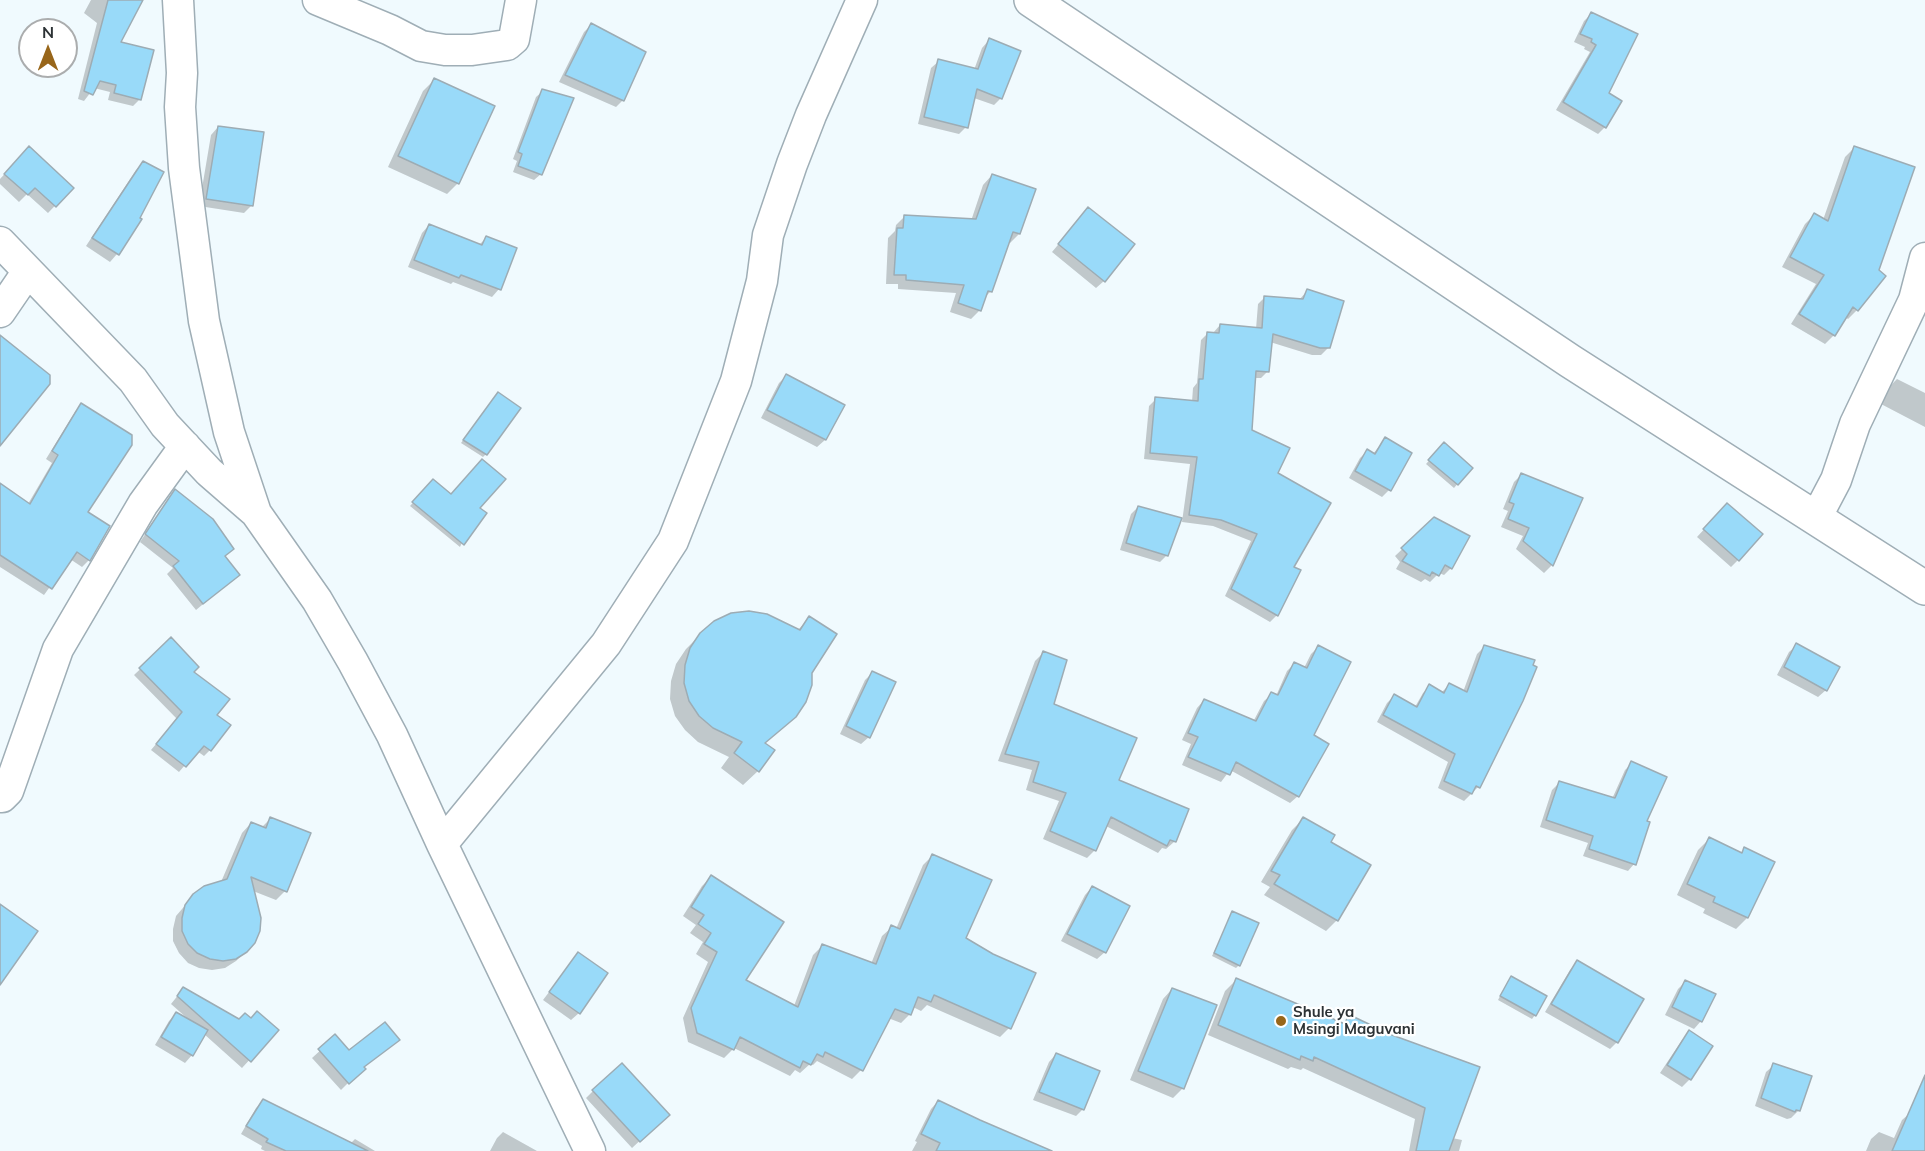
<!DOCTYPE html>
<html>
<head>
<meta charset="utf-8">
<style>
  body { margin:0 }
  #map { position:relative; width:1925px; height:1151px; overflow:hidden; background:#f0fafe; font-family:Mulish,sans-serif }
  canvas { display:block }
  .north { position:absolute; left:18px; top:18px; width:60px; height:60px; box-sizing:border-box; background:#fff; border:2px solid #abadae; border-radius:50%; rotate:0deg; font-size:16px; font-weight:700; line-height:24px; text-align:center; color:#2c3235 }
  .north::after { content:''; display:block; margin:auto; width:21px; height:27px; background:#98661a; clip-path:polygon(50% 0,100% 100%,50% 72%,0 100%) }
</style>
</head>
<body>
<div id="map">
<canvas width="1925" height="1151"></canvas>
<div class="north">N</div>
</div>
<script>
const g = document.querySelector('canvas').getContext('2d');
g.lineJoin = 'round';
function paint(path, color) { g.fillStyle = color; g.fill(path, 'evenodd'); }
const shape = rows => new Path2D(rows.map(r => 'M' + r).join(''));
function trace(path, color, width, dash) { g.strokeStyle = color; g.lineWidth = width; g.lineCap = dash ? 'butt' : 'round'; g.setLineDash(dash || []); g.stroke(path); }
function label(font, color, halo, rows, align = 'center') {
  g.font = font + ' Mulish,sans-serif'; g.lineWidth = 4.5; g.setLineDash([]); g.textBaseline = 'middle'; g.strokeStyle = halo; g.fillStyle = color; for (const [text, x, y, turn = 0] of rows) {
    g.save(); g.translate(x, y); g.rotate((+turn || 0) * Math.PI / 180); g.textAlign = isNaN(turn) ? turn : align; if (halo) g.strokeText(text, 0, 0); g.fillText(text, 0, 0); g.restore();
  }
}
paint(shape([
  [91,0,141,0,119,42,140,99,133,106,108,100,110,92,94,88,84,101,78,99,97,23,84,13],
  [1591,14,1607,94,1605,127,1598,134,1556,110,1590,52,1584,49,1585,47,1574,42,1584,21],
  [591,25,623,100,616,107,559,82,584,32],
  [989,40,1001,98,994,105,974,98,966,127,959,134,918,124,931,68,939,61,974,70,982,48],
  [434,80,458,183,447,194,388,167,423,91],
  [543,91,541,174,534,180,513,172,517,161,513,159,536,97],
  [218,127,252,205,244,213,199,206,211,135],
  [1855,147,1857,310,1848,319,1845,317,1834,335,1825,344,1791,324,1816,284,1782,267,1805,224,1814,215,1823,220,1845,157],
  [22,155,72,188,48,213,27,194,19,202,0,184,0,179],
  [143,163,138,218,140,220,117,254,110,262,86,246,136,170],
  [992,175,1019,234,1010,243,1008,242,991,291,984,298,980,310,971,319,950,312,956,293,898,289,898,284,886,284,888,238,895,231,896,225,905,216,971,221,983,185],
  [1088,209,1104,281,1096,288,1052,252],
  [429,225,479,245,486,238,515,249,499,289,492,297,453,282,451,284,408,267,422,233],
  [1307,291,1328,348,1321,355,1312,355,1270,342,1268,371,1261,378,1254,378,1251,431,1276,474,1292,568,1277,615,1270,622,1225,596,1251,541,1213,526,1182,522,1190,464,1144,459,1149,406,1156,399,1192,402,1193,388,1197,383,1201,340,1208,333,1213,333,1220,325,1256,329,1258,304,1265,297,1299,300],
  [786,376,843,405,825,440,817,447,761,418,779,383],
  [1897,379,1925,393,1925,427,1881,404,1890,386],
  [495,397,486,454,483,457,461,443],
  [82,405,89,560,82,567,70,559,44,595,0,567,0,485,28,504,52,463,46,459,75,412],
  [1385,439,1389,490,1382,497,1349,478,1360,458,1367,451,1373,454],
  [1444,444,1471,468,1454,488,1426,464],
  [1522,474,1581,499,1551,566,1544,573,1516,549,1523,536,1501,527,1508,511,1503,509,1514,482],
  [433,481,451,496,478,508,460,547,410,506],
  [175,491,223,557,231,581,196,610,167,574,173,568,140,542,169,498],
  [1138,507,1167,555,1160,562,1120,550,1131,514],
  [1720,512,1738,560,1731,567,1697,537],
  [1434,519,1451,568,1444,575,1439,573,1430,582,1425,579,1421,582,1396,569,1400,562,1395,556],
  [809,618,810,672,795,716,764,744,758,771,743,785,721,768,729,757,698,742,685,730,675,716,670,699,671,681,676,664,686,649,701,634,798,630],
  [171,640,215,715,210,750,204,756,197,751,179,772,151,750,177,719,134,675],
  [1797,645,1826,690,1818,697,1777,675,1789,652],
  [1318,647,1312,736,1298,796,1290,803,1230,770,1221,782,1182,765,1191,744,1182,740,1197,708,1204,700,1253,722,1264,701,1272,694,1276,696,1287,671,1295,663,1304,668,1311,654],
  [1484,647,1522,701,1478,787,1464,801,1438,788,1448,762,1377,722,1387,703,1394,696,1415,707,1423,693,1430,686,1441,693,1449,685,1463,692,1477,654],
  [1043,653,1052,705,1117,781,1187,810,1174,842,1166,849,1162,848,1158,853,1106,826,1095,850,1087,858,1043,839,1059,801,1026,790,1032,770,998,761,1035,661],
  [872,673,869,737,861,744,840,734,865,680],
  [1632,763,1645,822,1634,864,1628,871,1583,856,1588,843,1540,827,1552,790,1559,783,1612,799,1625,770],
  [271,818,285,891,276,900,253,891,246,951,236,961,225,968,212,970,199,968,188,963,179,953,173,941,173,929,176,916,194,895,221,882,242,833,251,823,261,828],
  [1303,819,1329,842,1337,920,1326,931,1264,895,1270,887,1261,882,1292,830],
  [1709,839,1740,854,1745,849,1773,862,1747,918,1736,929,1703,913,1705,909,1677,895,1698,850],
  [932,856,965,938,1009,1028,1000,1037,927,1005,921,1011,913,1007,910,1014,901,1023,888,1018,861,1070,852,1079,817,1061,813,1065,810,1064,800,1073,795,1070,790,1076,734,1048,724,1058,688,1042,683,1018,708,962,696,954,703,942,690,933,696,925,683,916,702,886,711,877,744,981,794,1006,813,955,822,946,871,964,882,936,892,927,896,929,923,865],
  [1092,887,1105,952,1097,959,1061,941,1085,895],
  [1233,913,1239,965,1236,968,1212,956],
  [578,954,579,1013,571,1020,543,1000],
  [1577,962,1617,1042,1610,1049,1545,1012,1570,970],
  [1236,980,1343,1025,1348,1020,1452,1138,1462,1140,1459,1151,1409,1151,1415,1119,1303,1068,1301,1070,1291,1067,1288,1069,1208,1035,1225,991],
  [1508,981,1535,1015,1532,1019,1498,1000],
  [1686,981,1701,1021,1694,1029,1665,1015,1678,989],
  [183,989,239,1021,251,1019,277,1030,242,1068,204,1034,192,1055,185,1063,155,1045,169,1021,176,1014,188,1019,171,1004],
  [1172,989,1183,1088,1173,1098,1130,1080,1163,999],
  [1689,1032,1711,1046,1690,1079,1682,1087,1660,1073,1682,1040],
  [335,1037,348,1052,398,1040,363,1068,341,1090,312,1058],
  [1056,1054,1083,1109,1076,1116,1033,1100,1049,1062],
  [1774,1065,1810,1077,1798,1111,1791,1118,1787,1119,1755,1106,1766,1072],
  [593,1091,660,1122,632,1148,586,1098],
  [263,1101,350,1144,355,1139,375,1151,265,1151,261,1149,262,1146,241,1134,256,1108],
  [938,1101,1048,1151,912,1151,917,1142,915,1141,931,1109],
  [1910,1113,1925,1120,1925,1151,1866,1151,1871,1139,1879,1132,1894,1138,1902,1120],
  [503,1132,537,1151,490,1151,497,1138]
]), '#0003');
const building = shape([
  [108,0,143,0,121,42,154,50,141,100,114,93,116,85,100,81,93,95,84,91,108,0],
  [1591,12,1638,34,1609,93,1622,101,1606,128,1563,102,1596,45,1591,42,1592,39,1580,34,1591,12],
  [591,23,646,52,624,101,565,75,591,23],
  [989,38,1021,51,1002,99,977,89,968,128,924,117,938,59,978,69,989,38],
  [434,78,495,106,459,184,398,156,434,78],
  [542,89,574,98,542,175,518,166,522,154,518,152,542,89],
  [218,126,264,132,253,206,206,199,218,126],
  [29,146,74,188,56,207,35,188,28,195,4,174,29,146],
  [1854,146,1915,167,1879,270,1886,276,1858,311,1853,307,1835,336,1799,314,1824,275,1790,257,1814,213,1828,221,1854,146],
  [143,161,164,172,140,218,142,219,119,255,92,238,143,161],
  [992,174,1036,189,1020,234,1013,232,992,292,988,291,981,311,958,303,964,285,906,280,906,275,894,275,897,228,903,228,904,215,976,219,992,174],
  [1088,207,1135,244,1105,282,1058,244,1088,207],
  [429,224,482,245,486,236,517,248,501,290,461,275,459,278,414,260,429,224],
  [1307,289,1344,301,1330,348,1320,348,1273,334,1269,372,1256,371,1252,430,1290,448,1278,473,1331,503,1294,567,1301,570,1278,616,1231,589,1257,534,1221,520,1189,515,1197,457,1150,453,1155,397,1198,401,1199,379,1203,379,1207,332,1219,333,1220,324,1262,328,1264,296,1303,299,1307,289],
  [0,335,50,375,50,384,0,446,0,335],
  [786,374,845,405,826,440,767,410,786,374],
  [498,392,521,408,487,455,463,440,498,392],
  [81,403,132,435,132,445,88,512,110,526,90,561,77,552,52,589,0,555,0,483,30,504,58,455,52,451,81,403],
  [1385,437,1412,453,1391,491,1355,471,1367,449,1375,454,1385,437],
  [1444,442,1473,468,1458,485,1428,460,1444,442],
  [482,459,506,479,480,508,487,513,464,545,412,502,433,479,451,494,482,459],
  [1521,473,1583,498,1553,566,1523,541,1529,528,1508,519,1514,504,1509,502,1521,473],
  [175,489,213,519,234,549,225,556,240,575,203,604,173,566,179,561,145,534,175,489],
  [1727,503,1763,534,1739,561,1703,529,1727,503],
  [1138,506,1182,518,1168,556,1126,543,1138,506],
  [1434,517,1470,536,1452,569,1445,565,1439,576,1432,572,1430,576,1402,561,1407,554,1401,548,1434,517],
  [749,611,767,614,800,630,809,616,837,634,812,673,812,685,806,702,796,717,765,743,775,750,759,772,734,753,742,742,713,728,699,716,689,701,684,683,685,665,690,648,700,633,714,621,731,613,749,611],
  [171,637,199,667,194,672,230,699,217,715,231,725,211,751,204,746,186,767,156,744,182,712,139,668,171,637],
  [1796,643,1840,667,1827,691,1784,667,1796,643],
  [1318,645,1351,662,1314,735,1329,744,1299,797,1236,762,1230,775,1188,757,1198,737,1188,733,1204,699,1256,721,1271,692,1278,695,1294,662,1307,668,1318,645],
  [1484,645,1535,660,1533,665,1537,667,1523,701,1480,788,1476,786,1472,794,1444,781,1455,754,1383,715,1394,694,1417,707,1429,684,1444,693,1449,683,1467,692,1484,645],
  [1043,651,1067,660,1054,704,1137,738,1119,780,1189,809,1176,842,1170,840,1167,846,1111,817,1096,851,1050,831,1066,793,1033,782,1039,762,1005,754,1043,651],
  [872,671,896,682,870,738,846,726,872,671],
  [1631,761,1667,777,1647,821,1650,822,1636,865,1589,849,1593,836,1546,820,1559,781,1615,798,1631,761],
  [270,817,311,833,287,892,251,877,261,918,260,931,255,943,247,952,236,959,223,961,210,959,197,953,188,944,182,931,182,918,185,905,193,894,204,886,227,879,251,822,266,828,270,817],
  [1303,817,1335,835,1331,842,1371,865,1338,921,1274,884,1280,875,1271,871,1303,817],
  [1709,837,1742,853,1744,847,1775,862,1748,918,1713,902,1715,897,1687,884,1709,837],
  [932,854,992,880,966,938,993,954,1036,973,1011,1029,934,995,931,1002,918,997,911,1015,895,1009,863,1071,825,1052,823,1057,817,1054,811,1065,803,1061,800,1068,740,1037,734,1050,697,1033,691,1008,717,952,704,944,711,933,698,924,704,915,691,907,711,875,784,922,746,980,798,1007,822,944,876,964,891,925,900,929,932,854],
  [1092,886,1130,906,1106,953,1067,934,1092,886],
  [0,904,38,931,0,985,0,904],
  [1232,911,1259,923,1240,966,1214,953,1232,911],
  [578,952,608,973,580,1014,549,992,578,952],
  [1577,960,1644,999,1618,1043,1551,1004,1577,960],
  [1511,976,1547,996,1536,1016,1500,996,1511,976],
  [1236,978,1345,1024,1347,1018,1350,1019,1352,1016,1392,1035,1480,1067,1449,1151,1416,1151,1425,1108,1314,1057,1313,1061,1301,1056,1300,1060,1218,1025,1236,978],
  [1685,980,1716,994,1702,1022,1672,1007,1685,980],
  [183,987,239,1019,245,1013,251,1018,257,1011,279,1030,251,1062,177,996,183,987],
  [1172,988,1217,1005,1184,1089,1138,1071,1172,988],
  [176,1012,208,1030,193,1056,161,1037,176,1012],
  [385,1022,400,1040,364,1067,366,1069,349,1084,318,1049,335,1034,349,1050,385,1022],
  [1689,1030,1713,1046,1691,1080,1667,1065,1689,1030],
  [1056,1053,1100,1071,1084,1110,1039,1092,1056,1053],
  [622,1063,670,1115,640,1142,592,1090,622,1063],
  [1773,1063,1812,1076,1800,1111,1796,1110,1795,1112,1761,1098,1773,1063],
  [1925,1075,1925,1151,1892,1151,1925,1075],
  [263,1099,368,1151,286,1151,266,1142,268,1139,246,1126,263,1099],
  [938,1100,980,1120,1052,1151,936,1151,940,1143,921,1134,938,1100]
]);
paint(building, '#99daf9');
trace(building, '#9dacb4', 1.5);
const minor = shape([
  [178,0,182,73,180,107,184,168,204,321,229,432,256,513,317,600,353,662,392,735,442,844,590,1151],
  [318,0,390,30,421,46,445,50,472,50,507,45,514,39,521,0],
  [0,242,133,380,165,425,209,472,255,512],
  [0,312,28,271],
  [1816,518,1836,480,1855,424,1914,300,1925,258],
  [0,797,2,797,8,791,58,649,143,504,185,446],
  [442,844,606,644,673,541,736,381,762,281,768,235,792,164,811,115,862,0]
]);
const tertiary = shape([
  [1031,0,1570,361,1925,588]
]);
trace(minor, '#9faeb6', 33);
trace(tertiary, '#9faeb6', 36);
trace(minor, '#fff', 30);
trace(tertiary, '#fff', 33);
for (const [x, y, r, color] of [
  [1281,1021,6,"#98661a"]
]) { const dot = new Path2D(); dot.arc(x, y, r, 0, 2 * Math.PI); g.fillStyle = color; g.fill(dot); trace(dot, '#fff', 2); }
label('bold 15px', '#2c3235', '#fff', [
  ["Shule ya",1293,1012],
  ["Msingi Maguvani",1293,1029]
], 'left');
</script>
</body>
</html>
